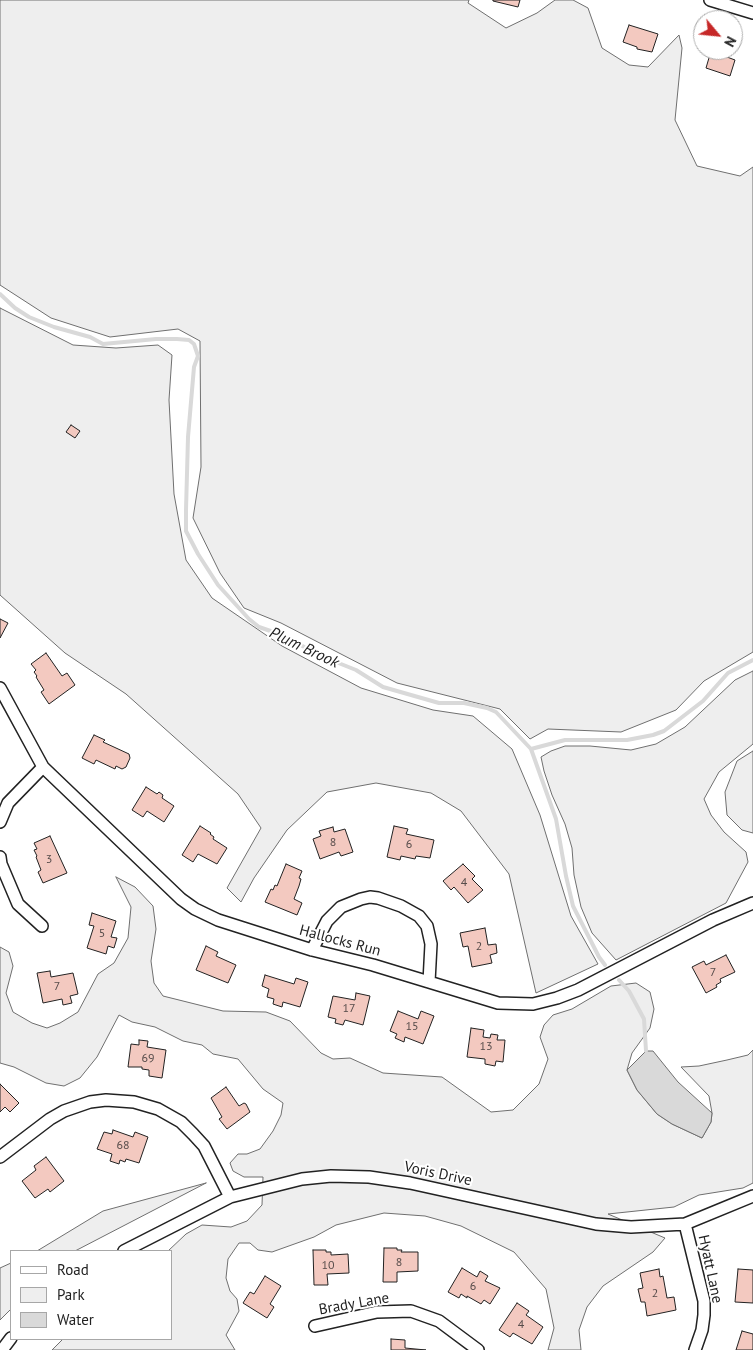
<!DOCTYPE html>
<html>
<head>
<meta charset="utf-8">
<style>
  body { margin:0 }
  #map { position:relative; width:753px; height:1350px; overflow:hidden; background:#fff; font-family:"PT Sans",sans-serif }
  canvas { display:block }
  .legend { position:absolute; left:10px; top:1250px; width:162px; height:90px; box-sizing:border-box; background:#fff; border:1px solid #a7a7a7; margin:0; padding:6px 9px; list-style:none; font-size:15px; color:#222 }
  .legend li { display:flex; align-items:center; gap:10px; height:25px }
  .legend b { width:25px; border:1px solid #a7a7a7 }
  .north { position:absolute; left:693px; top:10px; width:50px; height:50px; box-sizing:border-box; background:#fff; border:1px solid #a7a7a7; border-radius:50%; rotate:118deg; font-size:14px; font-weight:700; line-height:20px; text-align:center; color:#222 }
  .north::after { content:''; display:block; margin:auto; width:18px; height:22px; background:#c62828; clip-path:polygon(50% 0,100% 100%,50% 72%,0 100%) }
</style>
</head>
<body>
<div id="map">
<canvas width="753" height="1350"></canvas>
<ul class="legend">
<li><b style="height:6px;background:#fff"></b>Road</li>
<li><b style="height:14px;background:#eee"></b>Park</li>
<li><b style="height:14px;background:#d9d9d9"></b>Water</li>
</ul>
<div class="north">N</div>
</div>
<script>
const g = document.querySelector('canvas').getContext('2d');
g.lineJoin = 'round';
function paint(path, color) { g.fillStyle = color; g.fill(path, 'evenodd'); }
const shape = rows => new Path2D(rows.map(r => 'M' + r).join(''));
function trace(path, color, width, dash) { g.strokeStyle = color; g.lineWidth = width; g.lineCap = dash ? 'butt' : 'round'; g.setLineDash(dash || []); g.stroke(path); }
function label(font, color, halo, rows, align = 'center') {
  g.font = font + ' "PT Sans",sans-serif'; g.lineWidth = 4; g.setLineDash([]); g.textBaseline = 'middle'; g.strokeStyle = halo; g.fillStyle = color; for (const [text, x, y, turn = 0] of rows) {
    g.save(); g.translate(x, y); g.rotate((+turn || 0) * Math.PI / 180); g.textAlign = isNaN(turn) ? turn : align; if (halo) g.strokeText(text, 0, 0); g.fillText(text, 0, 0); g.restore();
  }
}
const green = shape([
  [0,0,469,0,468,3,506,28,537,13,555,0,573,0,588,8,602,48,629,65,648,67,679,35,682,48,675,120,697,166,740,176,753,167,753,652,704,681,676,710,621,732,548,729,530,739,500,709,397,683,281,623,244,608,220,573,193,518,201,467,200,341,178,329,110,337,51,318,0,285,0,0],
  [0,308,73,345,116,348,158,345,172,355,169,400,174,494,186,560,212,598,282,646,361,688,433,710,473,716,512,749,540,815,571,916,598,964,536,993,509,874,461,811,431,793,376,783,327,792,287,830,254,878,241,902,227,888,261,828,238,794,126,694,65,653,0,595,0,308],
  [753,671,753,744,719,772,704,799,711,815,724,832,746,852,748,862,726,903,616,960,592,933,581,907,574,875,572,848,565,824,552,795,544,771,541,757,551,751,565,746,590,746,631,750,656,744,685,727,735,680,753,671],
  [753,751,753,833,742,830,727,815,725,792,737,761,753,751],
  [116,877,135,887,153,906,156,929,151,961,154,983,163,996,223,1011,266,1012,290,1021,321,1053,333,1059,350,1058,383,1073,442,1077,491,1112,513,1110,539,1084,548,1059,540,1037,544,1025,553,1015,572,1009,611,986,636,983,650,992,654,1009,650,1028,632,1053,627,1070,637,1090,657,1114,672,1124,702,1138,711,1122,712,1113,709,1096,681,1067,699,1066,727,1060,748,1055,753,1050,753,1183,743,1188,699,1195,674,1207,608,1214,665,1238,653,1252,603,1286,587,1307,579,1330,581,1350,548,1350,554,1328,546,1289,514,1252,461,1226,425,1216,384,1213,336,1225,314,1237,272,1252,258,1250,250,1243,239,1243,228,1259,226,1278,230,1291,237,1299,239,1311,226,1335,235,1350,52,1350,63,1339,171,1339,171,1251,168,1251,186,1234,202,1225,231,1227,247,1221,262,1205,263,1177,244,1177,233,1171,230,1163,238,1154,247,1154,260,1149,273,1131,281,1115,283,1103,263,1089,238,1059,213,1054,202,1045,183,1041,155,1027,132,1022,119,1015,97,1057,80,1078,64,1086,46,1083,14,1067,0,1063,0,947,9,952,13,966,6,993,13,1012,32,1023,47,1028,60,1023,78,1012,98,974,114,963,128,938,131,907,116,877],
  [206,1183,75,1251,37,1251,103,1211,206,1183],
  [11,1263,11,1309,0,1320,0,1268,11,1263]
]);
paint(green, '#eee');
trace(green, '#6f6f6f', 1);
const water = shape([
  [646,1051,653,1051,678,1082,712,1113,711,1122,702,1138,672,1124,657,1114,637,1090,627,1070,646,1051]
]);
paint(water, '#d9d9d9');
trace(water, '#6f6f6f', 1);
trace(shape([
  [0,294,15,308,29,317,54,327,90,337,103,344,156,339,177,339,189,340,194,344,198,356,194,367,188,437,186,510,186,531,198,554,218,585,249,619,259,627,282,635,321,656,356,670,383,687,439,703,464,703,487,708,496,712,531,749,565,740,627,740,653,735,664,731,703,701,728,673,753,660],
  [531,749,556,819,566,876,573,906,599,957,605,965],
  [619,980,629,991,644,1019,646,1051]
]), '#d9d9d9', 4);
const building = shape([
  [493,0,520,0,518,7,493,1,493,0],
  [629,25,658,34,652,52,637,49,637,47,623,42,629,25],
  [711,51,735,60,730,76,706,68,711,51],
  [71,425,80,431,75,438,66,432,71,425],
  [0,619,8,623,0,638,0,619],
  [46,653,62,676,67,673,75,685,49,704,41,692,44,690,36,677,37,676,34,672,36,670,31,664,46,653],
  [94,735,105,740,103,742,129,754,130,758,126,767,122,769,116,766,115,769,96,760,94,764,82,758,94,735],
  [146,787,157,794,159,792,163,795,162,798,174,806,164,822,147,811,143,817,132,810,146,787],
  [200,826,211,833,210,834,214,837,213,839,227,848,217,864,198,854,193,862,182,855,200,826],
  [394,826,408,829,406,834,434,840,430,858,416,856,415,859,401,856,400,860,387,857,394,826],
  [333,827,334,832,345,829,353,852,341,856,339,852,320,859,313,839,321,836,319,831,333,827],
  [50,836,67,873,43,883,38,872,41,870,36,857,37,856,34,850,37,849,34,843,50,836],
  [286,864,302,871,299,878,301,879,299,886,294,899,302,903,297,915,265,902,271,889,273,890,275,885,277,886,286,864],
  [463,864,475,876,472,879,483,890,468,903,454,887,451,890,443,881,463,864],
  [92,913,116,921,111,937,117,938,114,948,108,946,106,954,87,948,94,926,89,925,92,913],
  [485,928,488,945,496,944,497,953,490,955,492,963,472,967,468,946,463,947,460,933,485,928],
  [206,946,218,952,216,956,236,965,228,983,196,970,206,946],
  [726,955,735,972,720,979,721,982,716,985,717,987,706,993,692,967,704,961,706,965,726,955],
  [50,971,51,977,73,973,78,994,70,996,72,1003,63,1005,62,999,43,1003,37,973,50,971],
  [265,975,294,984,296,978,308,982,300,1007,283,1002,282,1007,273,1004,274,999,267,997,269,989,262,986,265,975],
  [356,993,370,996,363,1025,345,1020,343,1025,335,1023,336,1019,328,1017,333,996,355,1000,356,993],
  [398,1011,418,1019,421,1011,434,1016,423,1044,405,1037,404,1042,395,1038,397,1034,390,1031,398,1011],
  [471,1028,484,1030,483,1037,490,1038,491,1034,498,1035,497,1040,505,1040,503,1062,496,1061,495,1066,485,1064,485,1059,467,1057,471,1028],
  [139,1040,148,1041,147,1047,166,1050,162,1078,149,1076,149,1070,142,1069,142,1067,128,1067,131,1044,139,1045,139,1040],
  [0,1084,19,1103,10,1112,5,1107,0,1112,0,1084],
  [226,1087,239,1106,244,1103,246,1104,250,1112,227,1129,219,1119,222,1117,211,1098,226,1087],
  [113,1130,133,1137,135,1132,148,1137,139,1163,126,1159,125,1162,120,1160,119,1164,110,1161,112,1154,97,1149,104,1132,112,1134,113,1130],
  [46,1157,64,1181,50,1192,48,1189,35,1198,22,1181,36,1170,34,1166,46,1157],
  [384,1248,397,1248,397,1250,402,1250,401,1252,418,1252,418,1271,397,1272,397,1282,383,1282,384,1248],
  [313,1250,326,1250,326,1252,331,1252,331,1255,348,1254,349,1273,327,1274,328,1285,314,1285,313,1250],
  [462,1268,477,1277,480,1271,488,1276,485,1281,500,1288,490,1304,484,1300,481,1304,467,1296,467,1298,461,1294,459,1298,448,1292,462,1268],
  [659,1269,660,1277,663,1276,667,1298,674,1297,676,1310,647,1316,645,1302,641,1302,638,1289,643,1288,640,1273,659,1269],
  [738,1269,753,1270,753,1303,735,1302,738,1269],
  [265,1276,281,1286,270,1304,274,1307,267,1318,243,1303,250,1292,254,1294,265,1276],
  [517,1303,529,1311,526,1315,543,1327,532,1344,513,1333,510,1337,499,1330,517,1303],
  [742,1331,753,1334,753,1350,736,1350,742,1331],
  [391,1339,405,1340,405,1348,426,1350,391,1350,391,1339]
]);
paint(building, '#f3c9c0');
trace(building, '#222', 1);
const street = shape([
  [710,0,753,13],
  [0,688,43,767,181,899,195,909,218,920,312,950,373,965,498,1003,533,1004,557,998,578,990,713,920,753,903],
  [0,822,8,803,43,767],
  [0,857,1,864,18,904,42,926],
  [312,950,327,921,341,907,361,899,370,897,378,898,401,906,419,916,427,926,431,944,429,982],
  [0,1157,50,1119,64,1111,90,1102,106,1100,134,1102,158,1109,181,1122,193,1134,204,1146,230,1197],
  [685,1224,704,1301,704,1315,702,1330,695,1350],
  [124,1251,230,1197,302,1179,331,1176,369,1177,410,1183,596,1224,631,1227,685,1224,753,1196],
  [315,1326,377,1312,411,1311,439,1321,478,1350],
  [2,1350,11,1338]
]);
trace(street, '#222', 14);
trace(street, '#fff', 11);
label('12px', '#564c4a', null, [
  ["8",333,843],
  ["6",409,845],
  ["3",49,860],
  ["4",464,883],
  ["5",102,934],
  ["2",479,947],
  ["7",713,973],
  ["7",57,987],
  ["17",349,1009],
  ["15",412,1027],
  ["13",486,1047],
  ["69",148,1059],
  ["68",123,1146],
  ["8",399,1263],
  ["10",328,1266],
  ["6",473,1287],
  ["2",655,1294],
  ["4",521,1325]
]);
label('15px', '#222', '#fff', [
  ["Hallocks Run",340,941,15],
  ["Voris Drive",438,1174,12],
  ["Hyatt Lane",710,1269,78],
  ["Brady Lane",354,1304,-10]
]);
label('italic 16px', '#222', '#fff', [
  ["Plum Brook",304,648,25]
]);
</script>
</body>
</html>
